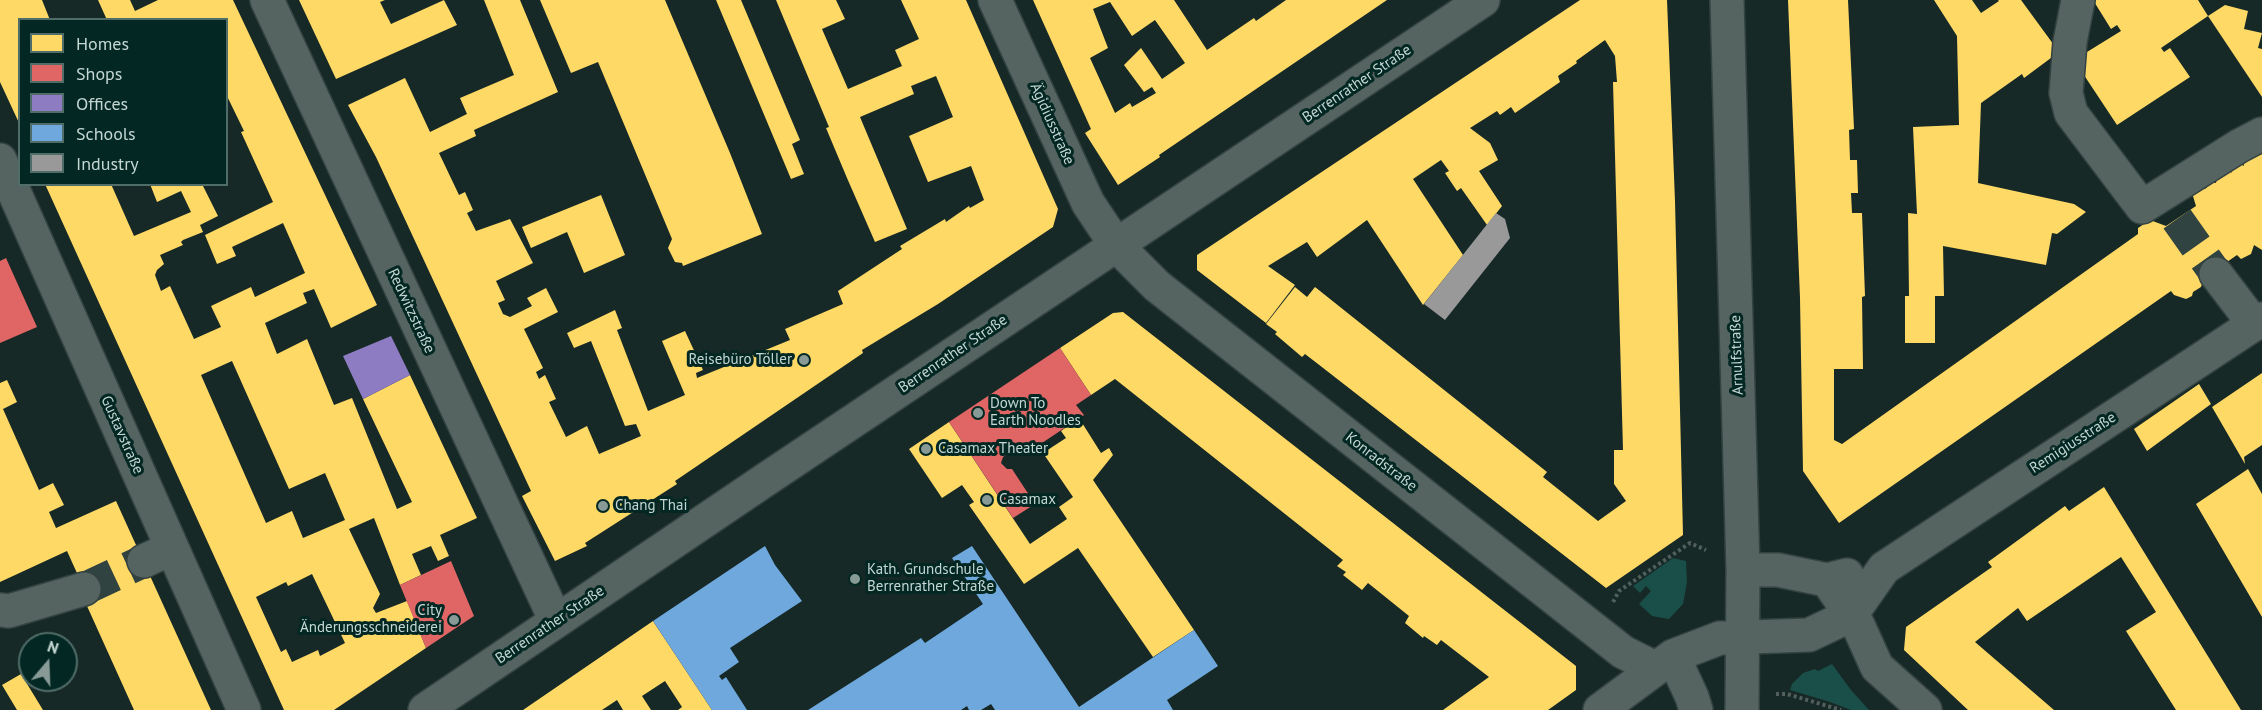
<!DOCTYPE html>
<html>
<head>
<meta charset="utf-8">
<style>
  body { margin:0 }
  #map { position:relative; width:2262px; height:710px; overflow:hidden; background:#162926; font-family:"PT Sans",sans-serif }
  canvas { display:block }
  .legend { position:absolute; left:18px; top:18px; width:210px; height:168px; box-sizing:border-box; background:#032722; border:2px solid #506d69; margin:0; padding:8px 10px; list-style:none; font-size:18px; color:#c4d7d3 }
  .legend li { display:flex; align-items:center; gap:12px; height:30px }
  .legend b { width:30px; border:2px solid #506d69 }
  .north { position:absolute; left:18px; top:632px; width:60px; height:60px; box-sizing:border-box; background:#032722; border:2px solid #506d69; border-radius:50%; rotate:19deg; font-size:16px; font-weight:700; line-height:24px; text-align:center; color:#c4d7d3 }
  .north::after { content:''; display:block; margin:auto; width:21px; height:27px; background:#879a96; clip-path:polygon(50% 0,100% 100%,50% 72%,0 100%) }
</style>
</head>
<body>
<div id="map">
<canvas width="2262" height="710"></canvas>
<ul class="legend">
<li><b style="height:16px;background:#ffd966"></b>Homes</li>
<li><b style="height:16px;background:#e06666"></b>Shops</li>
<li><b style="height:16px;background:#8e7cc3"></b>Offices</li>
<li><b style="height:16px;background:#6fa8dc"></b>Schools</li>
<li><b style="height:16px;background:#999"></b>Industry</li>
</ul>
<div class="north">N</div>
</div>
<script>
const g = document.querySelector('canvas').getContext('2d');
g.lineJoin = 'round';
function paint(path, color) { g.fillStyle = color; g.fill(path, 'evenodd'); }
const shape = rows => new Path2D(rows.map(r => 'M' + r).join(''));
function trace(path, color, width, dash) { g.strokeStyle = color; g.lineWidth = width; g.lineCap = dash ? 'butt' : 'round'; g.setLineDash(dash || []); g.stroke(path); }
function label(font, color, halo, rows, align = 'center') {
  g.font = font + ' "PT Sans",sans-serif'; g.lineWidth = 6; g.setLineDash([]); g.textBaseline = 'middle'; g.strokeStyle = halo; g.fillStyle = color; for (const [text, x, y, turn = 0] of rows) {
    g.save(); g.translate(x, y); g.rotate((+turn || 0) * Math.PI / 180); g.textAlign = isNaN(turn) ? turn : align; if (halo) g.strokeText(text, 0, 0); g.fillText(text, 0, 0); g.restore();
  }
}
paint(shape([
  [1673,558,1686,561,1687,582,1683,604,1669,619,1652,616,1639,604,1651,591,1646,586,1640,593,1633,586],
  [1832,664,1851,690,1869,710,1851,710,1830,702,1790,690,1792,684,1803,673,1815,669,1818,671]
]), '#1a4e48');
paint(shape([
  [0,0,42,0,50,20,20,20,20,125,0,82],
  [98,0,130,0,135,11,158,0,233,0,377,305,331,328,314,289,303,293,307,303,265,323,277,354,307,339,334,405,352,398,397,509,412,502,363,399,410,375,477,518,440,535,449,556,438,561,431,546,412,554,421,575,400,585,374,518,349,529,380,594,373,608,376,613,407,601,426,648,334,710,284,710,45,184,111,184,134,236,191,212,181,191,157,202,150,184,202,184,218,216,200,225,203,232,183,240,181,242,183,245,160,255,164,264,157,270,155,275,161,291,170,286,194,339,221,327,211,306,251,287,255,297,305,273,283,223,232,247,236,256,217,264,205,235,273,202,241,132,244,131,226,94,226,20,107,20],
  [232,361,289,489,325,473,345,520,303,538,292,511,266,523,201,375],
  [312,574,345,643,320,656,318,650,292,662,286,649,281,652,256,597,286,582,288,586],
  [299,0,385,0,380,2,391,24,444,0,457,25,336,79],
  [484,0,520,0,558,92,474,130,476,136,439,153,459,195,465,192,473,210,467,213,476,231,510,219,533,263,496,281,505,300,498,303,503,314,510,317,532,306,527,298,546,288,558,312,524,329,543,368,536,372,539,379,545,375,556,399,549,402,566,437,587,426,599,454,641,436,636,424,625,426,591,341,574,348,567,333,615,310,622,328,617,330,648,411,685,395,662,341,685,331,703,370,696,373,697,378,790,340,785,329,843,304,838,291,902,249,900,246,945,219,946,222,969,206,970,208,984,200,971,166,928,182,909,136,953,117,936,76,911,86,914,94,860,117,907,229,875,242,847,178,826,128,829,127,776,0,836,0,845,19,822,29,848,89,902,66,895,50,919,39,901,0,966,0,1058,209,1053,227,938,304,862,350,863,353,675,481,677,484,585,543,587,546,555,561,522,496,531,491,376,157,348,105,405,78,430,132,467,114,460,98,514,75],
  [540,0,665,0,730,153,762,234,683,266,682,263,675,262,668,248,672,239,598,62,571,73],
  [716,0,741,0,800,140,792,144,804,174,791,179],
  [1033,0,1174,0,1207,50,1254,18,1256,21,1286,0,1387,0,1159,155,1160,157,1118,185,1085,133,1091,129],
  [1110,2,1132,36,1155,20,1185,63,1162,79,1141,48,1124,65,1144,92,1152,87,1156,93,1132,107,1130,103,1115,113,1090,58,1108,48,1093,9],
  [1580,0,1667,0,1675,201,1683,535,1606,588,1318,364,1305,354,1302,357,1275,334,1277,332,1266,324,1295,287,1307,297,1315,287,1547,472,1543,477,1598,521,1626,501,1614,484,1614,450,1623,450,1613,82,1617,82,1615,56,1605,40,1576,61,1577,63,1558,76,1560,82,1515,113,1511,107,1500,115,1497,111,1470,128,1490,143,1498,160,1479,171,1502,206,1487,225,1461,188,1457,191,1445,173,1449,171,1441,160,1413,179,1463,255,1423,305,1367,220,1317,257,1307,242,1268,266,1295,285,1266,323,1197,270,1197,255],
  [1788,0,1848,0,1854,129,1849,130,1850,160,1857,160,1858,193,1851,193,1852,213,1862,213,1865,296,1862,297,1863,369,1834,369,1834,440,1842,444,2138,234,2138,228,2150,220,2166,226,2196,206,2192,193,2201,187,2205,189,2212,182,2216,183,2217,176,2226,169,2232,173,2230,169,2240,164,2244,166,2243,159,2253,153,2256,156,2256,153,2262,149,2262,250,2254,245,2251,254,2241,259,2237,255,2227,262,2228,266,2202,284,2201,287,2193,292,2192,296,2186,299,2174,295,2171,291,1839,523,1803,471,1800,298],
  [1934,0,1972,0,1981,13,1999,1,1998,0,2021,0,2059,52,2024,78,2022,74,1981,103,1978,183,2074,204,2086,212,2057,234,2052,233,2046,265,1943,246,1944,296,1935,296,1935,343,1905,343,1905,296,1909,296,1908,213,1917,214,1913,127,1959,125,1957,36],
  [2093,0,2198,0,2208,16,2161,48,2164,52,2170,48,2190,77,2117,125,2074,60,2121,31,2117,25,2111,29],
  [2225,5,2248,11,2244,29,2262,33,2258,48,2262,49,2262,97,2208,16],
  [601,195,625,255,584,273,567,232,531,248,522,227],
  [1123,312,1576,666,1576,690,1548,710,1443,710,1489,677,1441,640,1437,645,1424,636,1423,638,1405,623,1409,616,1368,583,1362,590,1343,575,1346,572,1337,566,1343,560,1115,379,1091,395,1060,348,1113,313],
  [2262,373,2262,445,2244,457,2245,464,2212,407],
  [7,380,17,402,3,409,39,490,53,483,64,505,49,512,56,528,116,501,211,710,134,710,87,606,91,604,67,551,0,582,0,383],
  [2199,384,2211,404,2147,451,2134,429],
  [1079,418,1101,453,1109,448,1113,455,1093,480,1194,630,1153,657,1078,548,1024,584,969,505,974,502,962,485,942,498,909,449,949,422,1030,544,1067,519,1059,507,1073,497,1043,453,1066,438,1061,431],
  [2248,469,2262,494,2262,617,2196,504],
  [2104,487,2241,710,2176,710,2126,631,2156,612,2121,557,2027,621,2018,608,1975,642,2054,710,1968,710,1904,650,1906,627,1992,567,1988,562,2065,506,2069,511],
  [653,621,712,710,678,710,682,707,665,681,642,696,651,710,623,710,617,700,602,710,523,710],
  [21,674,43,710,17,710,2,685]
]), '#ffd966');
paint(shape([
  [6,258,37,327,0,343,0,261],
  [1060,348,1091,395,1076,405,1084,415,1024,455,1018,447,1003,457,1001,463,1007,469,1012,469,1035,504,1013,518,949,422],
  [451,561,474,616,426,648,400,585]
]), '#e06666');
paint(shape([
  [391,336,410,375,363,399,343,356]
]), '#8e7cc3');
paint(shape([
  [765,546,775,565,802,601,730,648,739,662,719,676,722,680,726,677,747,710,712,710,653,621],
  [972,546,1079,707,1194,630,1218,666,1167,700,1173,710,995,710,991,704,981,710,969,710,967,706,961,710,808,710,921,638,925,643,983,604,952,558]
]), '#6fa8dc');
paint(shape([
  [1496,213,1505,219,1510,238,1445,320,1424,304]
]), '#999');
trace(shape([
  [2177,219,2216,274],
  [84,589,144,561]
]), '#304340', 33, [33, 16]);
const minor = shape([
  [267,0,556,621],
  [995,0,1088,203,1116,245,1157,286,1623,652,1655,668],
  [1727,0,1743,570,1742,710],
  [2078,0,2070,42,2066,93,2071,113,2142,207,2239,146,2262,134],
  [0,160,244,710],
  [2216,274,2254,324],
  [144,561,172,548],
  [1743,570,1778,570,1827,580,1847,575],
  [1827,580,1858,625,1877,667,1925,710],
  [0,610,9,611,84,589],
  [1673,656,1692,697,1696,710],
  [425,710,765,480,1483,0],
  [1600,710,1673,656,1720,638,1809,635,1851,615,1884,568,2262,319]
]);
trace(minor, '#344341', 36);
trace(shape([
  [1613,602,1619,591,1690,543,1706,550],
  [1776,694,1787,694,1841,710]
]), '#525f5d', 4, [3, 3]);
trace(minor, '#556461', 33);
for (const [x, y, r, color] of [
  [804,360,6,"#879a96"],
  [978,413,6,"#879a96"],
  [926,449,6,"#879a96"],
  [987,500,6,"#879a96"],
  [603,506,6,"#879a96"],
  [855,579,6,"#879a96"],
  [454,620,6,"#879a96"]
]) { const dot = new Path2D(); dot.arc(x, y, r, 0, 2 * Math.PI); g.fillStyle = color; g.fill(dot); trace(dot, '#032722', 2); }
label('15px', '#c4d7d3', '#032722', [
  ["Berrenrather Straße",1357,84,-34],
  ["Ägidiusstraße",1052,124,66],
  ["Redwitzstraße",411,311,65],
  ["Berrenrather Straße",953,354,-34],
  ["Arnulfstraße",1737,355,-92],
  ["Gustavstraße",122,435,66],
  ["Remigiusstraße",2073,443,-33],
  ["Konradstraße",1381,462,38],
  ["Berrenrather Straße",550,625,-34]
]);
label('15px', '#c4d7d3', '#032722', [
  ["Reisebüro Töller",792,360,"right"],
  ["Down To",990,404],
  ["Earth Noodles",990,421],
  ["Casamax Theater",938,449],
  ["Casamax",999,500],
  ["Chang Thai",615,506],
  ["Kath. Grundschule",867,570],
  ["Berrenrather Straße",867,587],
  ["City",442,611,"right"],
  ["Änderungsschneiderei",442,628,"right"]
], 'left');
</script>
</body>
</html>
